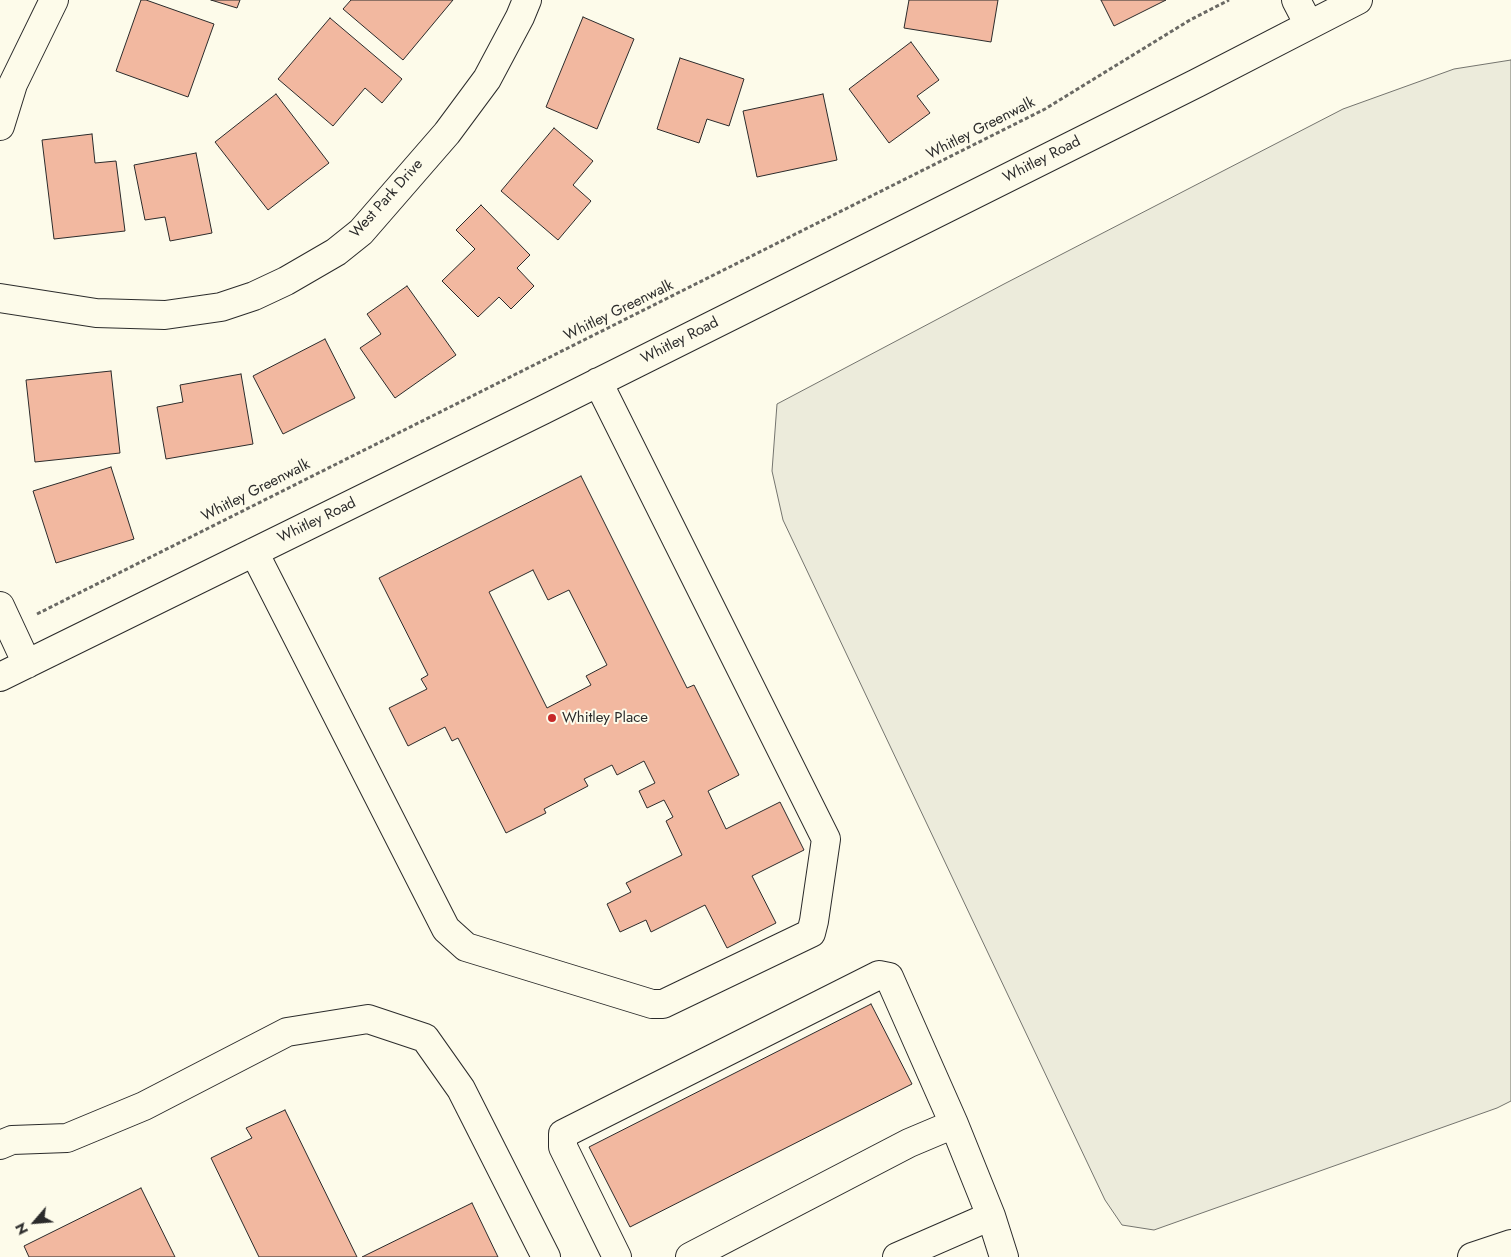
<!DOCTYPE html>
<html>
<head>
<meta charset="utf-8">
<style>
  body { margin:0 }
  #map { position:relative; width:1511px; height:1257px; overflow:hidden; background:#fdfbea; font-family:Jost,sans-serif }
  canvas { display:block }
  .north { position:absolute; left:10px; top:1197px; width:50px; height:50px; -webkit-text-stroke:4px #fdfbea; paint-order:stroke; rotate:243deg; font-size:14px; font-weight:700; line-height:20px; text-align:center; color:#2b2b2b }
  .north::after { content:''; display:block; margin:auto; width:18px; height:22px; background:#2b2b2b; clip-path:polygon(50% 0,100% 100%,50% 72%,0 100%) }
</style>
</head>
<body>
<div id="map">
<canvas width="1511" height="1257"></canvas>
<div class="north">N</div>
</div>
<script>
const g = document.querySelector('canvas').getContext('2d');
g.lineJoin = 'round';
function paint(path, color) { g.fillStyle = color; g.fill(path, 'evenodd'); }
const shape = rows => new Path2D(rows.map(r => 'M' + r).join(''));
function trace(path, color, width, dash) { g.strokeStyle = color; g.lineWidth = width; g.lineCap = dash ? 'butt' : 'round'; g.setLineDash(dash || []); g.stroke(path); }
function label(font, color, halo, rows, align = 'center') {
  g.font = font + ' Jost,sans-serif'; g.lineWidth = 4; g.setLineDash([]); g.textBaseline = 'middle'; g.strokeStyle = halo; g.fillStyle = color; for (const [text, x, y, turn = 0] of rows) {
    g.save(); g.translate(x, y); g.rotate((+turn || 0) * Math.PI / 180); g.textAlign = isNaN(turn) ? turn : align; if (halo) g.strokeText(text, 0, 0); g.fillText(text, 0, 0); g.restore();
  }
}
const green = shape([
  [1511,60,1511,1101,1497,1108,1154,1230,1122,1225,1105,1200,783,520,772,471,777,404,1004,284,1343,109,1454,69,1511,60]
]);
paint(green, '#ecebdb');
trace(green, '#74746e', 1);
const building = shape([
  [141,0,146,0,214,24,188,97,116,71,141,0],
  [211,0,240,0,237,8,211,0],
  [351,0,453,0,403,60,343,9,351,0],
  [909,0,998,0,991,42,904,28,909,0],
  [1101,0,1166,0,1114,26,1101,0],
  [583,17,634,39,597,129,546,107,583,17],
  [330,18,402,79,382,103,365,88,333,126,278,79,330,18],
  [911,42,939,80,917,96,930,113,889,143,849,89,911,42],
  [680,58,744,79,729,126,707,119,699,143,657,129,680,58],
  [276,94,329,163,268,210,215,142,276,94],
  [823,94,837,160,757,177,743,111,823,94],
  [554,128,593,161,573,185,591,201,558,240,501,191,554,128],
  [92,134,95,163,116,161,125,231,54,239,42,140,92,134],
  [196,153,212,233,170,241,165,217,145,220,134,165,196,153],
  [481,205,530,255,517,268,534,286,511,309,499,297,478,317,442,281,475,249,456,230,481,205],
  [407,286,456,355,395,398,360,348,381,334,367,314,407,286],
  [325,339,355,398,283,434,253,376,325,339],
  [111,371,120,453,35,462,26,380,111,371],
  [241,374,253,444,166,459,157,407,183,402,180,385,241,374],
  [111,467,134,539,56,563,33,491,111,467],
  [581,476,687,688,694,685,739,775,708,791,726,829,780,802,804,850,752,876,776,923,727,948,705,905,651,932,646,920,620,932,607,904,631,892,626,883,682,855,666,821,673,817,664,800,647,808,639,791,655,783,644,761,617,775,612,765,584,779,588,786,544,809,546,813,506,833,458,738,452,741,445,727,408,746,389,708,427,689,421,679,428,675,379,578,581,476],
  [533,570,548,600,569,590,607,665,586,676,591,685,547,708,489,592,533,570],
  [871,1004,912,1084,630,1227,589,1147,871,1004],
  [285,1110,357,1257,259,1257,211,1158,252,1138,246,1128,285,1110],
  [141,1188,175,1257,29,1257,24,1246,141,1188],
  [472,1203,498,1257,362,1257,472,1203]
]);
paint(building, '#f2b8a0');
trace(building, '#2b2b2b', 1);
const minor = shape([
  [1296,0,1309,25],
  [0,126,13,84,54,0],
  [0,298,96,313,165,315,221,307,254,296,286,281,336,252,361,232,447,133,487,79,520,17,527,0],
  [254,552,446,929,466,947,652,1004,663,1004,811,933,814,921,826,839,598,382],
  [0,606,27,664],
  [0,677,543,410,1197,83,1358,0],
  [0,1145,12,1140,67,1138,144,1106,287,1032,368,1019,425,1038,461,1089,546,1257],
  [617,1257,563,1147,563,1134,879,975,889,977,954,1124,991,1216,1004,1257],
  [690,1257,909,1143,954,1124],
  [897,1257,991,1216]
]);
const major = shape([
  [1472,1257,1511,1244]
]);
trace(minor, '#2b2b2b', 30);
trace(major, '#2b2b2b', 30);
trace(shape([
  [37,614,1045,109,1190,20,1229,0]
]), '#6a6964', 3, [4, 2.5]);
trace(minor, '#fdfbea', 28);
trace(major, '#fdfbea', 28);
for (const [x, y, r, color] of [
  [552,718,5,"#c62828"]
]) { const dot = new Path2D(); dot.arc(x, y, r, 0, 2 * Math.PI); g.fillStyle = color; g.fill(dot); trace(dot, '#fdfbea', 2); }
label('15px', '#2b2b2b', '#fdfbea', [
  ["Whitley Greenwalk",981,129,-27],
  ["Whitley Road",1042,160,-27],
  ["West Park Drive",387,199,-48],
  ["Whitley Greenwalk",619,311,-26],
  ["Whitley Road",680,341,-27],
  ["Whitley Greenwalk",256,491,-27],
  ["Whitley Road",317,521,-26]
]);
label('15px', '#2b2b2b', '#fdfbea', [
  ["Whitley Place",562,718]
], 'left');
</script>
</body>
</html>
